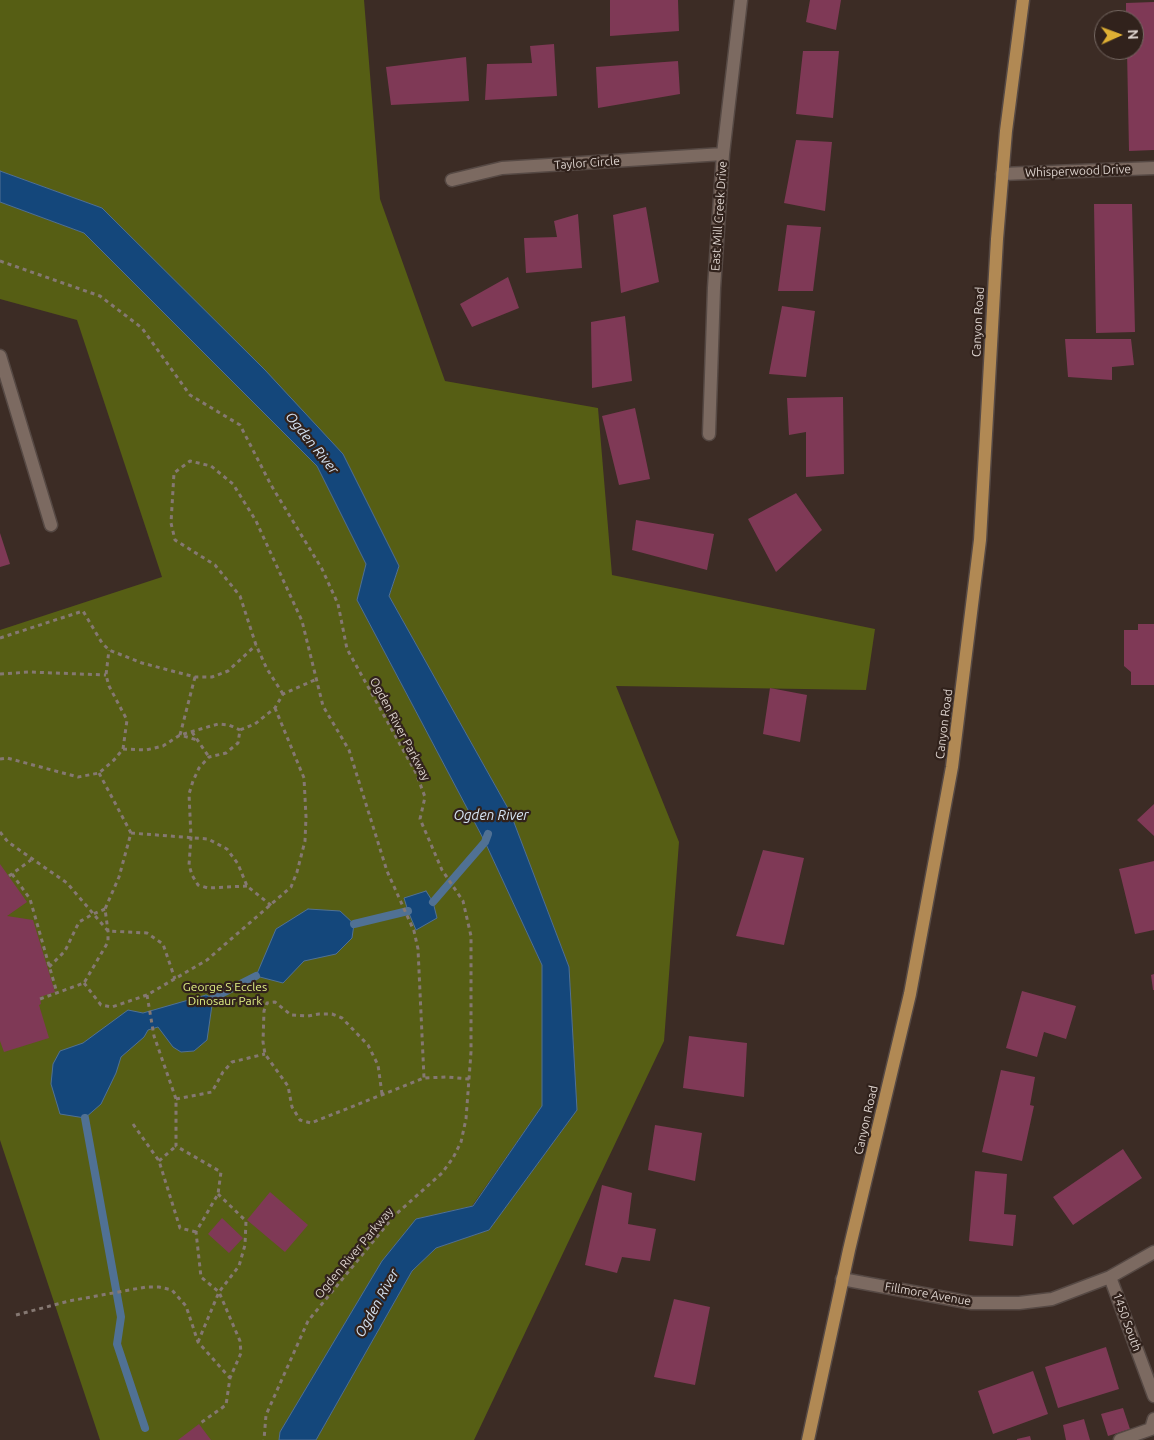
<!DOCTYPE html>
<html>
<head>
<meta charset="utf-8">
<style>
  body { margin:0 }
  #map { position:relative; width:1154px; height:1440px; overflow:hidden; background:#3c2c25; font-family:Ubuntu,sans-serif }
  canvas { display:block }
  .north { position:absolute; left:1094px; top:10px; width:50px; height:50px; box-sizing:border-box; background:#31221c; border:1px solid #766963; border-radius:50%; rotate:88deg; font-size:14px; font-weight:700; line-height:20px; text-align:center; color:#ddd3ce }
  .north::after { content:''; display:block; margin:auto; width:18px; height:22px; background:#dfb034; clip-path:polygon(50% 0,100% 100%,50% 72%,0 100%) }
</style>
</head>
<body>
<div id="map">
<canvas width="1154" height="1440"></canvas>
<div class="north">N</div>
</div>
<script>
const g = document.querySelector('canvas').getContext('2d');
g.lineJoin = 'round';
function paint(path, color) { g.fillStyle = color; g.fill(path, 'evenodd'); }
const shape = rows => new Path2D(rows.map(r => 'M' + r).join(''));
function trace(path, color, width, dash) { g.strokeStyle = color; g.lineWidth = width; g.lineCap = dash ? 'butt' : 'round'; g.setLineDash(dash || []); g.stroke(path); }
function label(font, color, halo, rows, align = 'center') {
  g.font = font + ' Ubuntu,sans-serif'; g.lineWidth = 4.5; g.setLineDash([]); g.textBaseline = 'middle'; g.strokeStyle = halo; g.fillStyle = color; for (const [text, x, y, turn = 0] of rows) {
    g.save(); g.translate(x, y); g.rotate((+turn || 0) * Math.PI / 180); g.textAlign = isNaN(turn) ? turn : align; if (halo) g.strokeText(text, 0, 0); g.fillText(text, 0, 0); g.restore();
  }
}
paint(shape([
  [0,0,364,0,380,199,445,381,598,408,612,575,875,629,866,690,616,686,679,842,664,1041,474,1440,316,1440,412,1271,436,1248,489,1230,577,1110,569,967,510,812,389,596,399,566,343,454,102,208,0,171],
  [0,202,84,233,317,466,366,564,357,600,485,842,542,965,542,1106,472,1206,416,1219,382,1261,280,1432,279,1440,100,1440,0,1140,0,630,162,577,77,320,0,299]
]), '#565e14');
const water = shape([
  [0,171,102,208,265,370,343,454,399,566,389,596,510,812,569,967,577,1110,489,1230,436,1248,412,1271,316,1440,279,1440,280,1432,382,1261,416,1219,473,1206,542,1106,542,965,485,842,357,600,366,564,317,466,84,233,0,202,0,171],
  [426,891,433,902,437,918,416,930,408,911,404,898,426,891],
  [308,909,340,911,354,924,352,938,336,954,304,961,283,983,256,976,276,929,308,909],
  [206,995,213,998,207,1040,194,1051,181,1052,173,1047,158,1027,148,1030,144,1037,121,1057,116,1073,101,1104,85,1118,60,1114,51,1084,53,1064,60,1051,83,1043,128,1010,143,1013,206,995]
]);
paint(water, '#14477b');
trace(water, '#507194', 1);
trace(shape([
  [433,902,485,842,488,834],
  [354,924,408,911],
  [213,998,256,976],
  [85,1118,121,1317,117,1344,145,1428]
]), '#507194', 8);
paint(shape([
  [610,0,678,0,679,31,610,36],
  [810,0,841,0,836,30,806,22],
  [1154,2,1154,150,1129,151,1127,50,1134,50,1134,20,1126,20,1126,3],
  [554,44,557,96,485,100,487,64,532,63,530,46],
  [803,51,839,51,833,118,796,114],
  [466,57,469,101,391,105,386,67],
  [678,61,680,94,598,108,596,67],
  [796,140,832,142,825,211,784,203],
  [1094,204,1132,204,1135,332,1096,333],
  [646,207,659,282,621,293,613,215],
  [578,214,582,268,526,273,524,238,557,237,554,221],
  [787,225,821,227,813,291,778,291],
  [508,277,519,308,472,327,460,304],
  [782,306,815,311,806,377,769,374],
  [625,316,632,381,592,388,591,322],
  [1065,339,1131,339,1134,365,1112,367,1112,380,1068,377],
  [843,397,844,474,806,477,806,432,789,435,787,398],
  [635,408,650,479,619,485,602,416],
  [796,493,822,530,776,572,748,519],
  [636,520,714,534,707,570,632,550],
  [0,533,10,564,0,567],
  [1138,624,1154,624,1154,685,1131,685,1131,672,1124,666,1124,630,1138,630],
  [770,688,807,695,800,742,763,734],
  [1154,804,1154,836,1137,820],
  [763,850,804,858,784,945,736,936],
  [1154,861,1154,930,1135,934,1119,869],
  [0,864,27,902,7,916,33,920,55,992,40,997,41,1004,39,1005,49,1038,4,1052,0,1041],
  [1154,974,1154,990,1153,990,1151,975],
  [1022,991,1076,1006,1066,1039,1044,1032,1037,1057,1006,1048],
  [689,1036,747,1043,744,1097,683,1088],
  [1001,1070,1035,1077,1030,1105,1034,1106,1022,1161,982,1152],
  [655,1125,702,1133,695,1181,648,1170],
  [1123,1149,1142,1178,1073,1225,1053,1197],
  [975,1171,1007,1174,1004,1214,1016,1215,1013,1246,969,1241],
  [602,1185,632,1193,628,1224,656,1229,650,1261,622,1257,617,1273,585,1265],
  [270,1192,308,1225,285,1252,247,1220],
  [222,1218,243,1238,229,1253,208,1234],
  [674,1299,710,1307,695,1385,654,1377],
  [1106,1347,1119,1389,1058,1408,1045,1367],
  [1033,1371,1048,1414,993,1434,978,1391],
  [1123,1408,1130,1429,1108,1436,1101,1414],
  [1084,1419,1090,1440,1066,1440,1063,1425],
  [199,1424,211,1440,178,1440],
  [1030,1436,1031,1440,1017,1440,1017,1439]
]), '#7f3956');
const minor = shape([
  [1002,174,1154,168],
  [452,180,502,168,723,154],
  [0,356,51,525],
  [709,434,714,288,723,154,741,0],
  [1110,1277,1154,1396],
  [842,1279,972,1303,1019,1303,1052,1299,1110,1277,1154,1252],
  [1120,1440,1151,1429,1154,1419]
]);
const major = shape([
  [808,1440,849,1250,910,994,952,767,980,540,997,239,1006,131,1023,0]
]);
trace(minor, '#564944', 15);
trace(major, '#564944', 15);
trace(shape([
  [0,261,100,296,142,328,190,395,240,425,271,485,322,569,338,604,347,649,416,773,425,797,420,819,442,870,463,901,471,936,471,1052,466,1119,461,1142,453,1158,442,1173,394,1216,308,1321,266,1415,264,1440],
  [0,638,83,611,102,643,109,650,142,663,195,677,212,677,228,671,256,645],
  [0,674,29,672,106,675],
  [195,677,180,735,197,740],
  [283,694,267,669,256,645,240,596,215,565,175,540,171,523,174,473,190,461,211,466,233,484,256,521,302,621,323,706,349,750,387,871,414,931,418,949,424,1078],
  [192,732,209,757],
  [123,749,146,750,163,746,180,735,218,724,229,725,240,730],
  [0,759,7,758,78,777,99,773,114,760,123,749,127,720,109,686,106,675,109,650],
  [0,832,8,842,67,883,108,931,147,933,163,944,175,979],
  [131,833,208,839,227,849,238,864,247,886,272,906],
  [12,874,30,899,57,993],
  [9,876,31,860],
  [247,886,208,888,198,885,192,875,189,865,191,837,189,794,193,781,199,768,209,757,226,753,238,743,240,730,255,724,275,708,283,694,317,679],
  [49,967,65,951,79,922,93,914,105,909],
  [84,983,101,1005,112,1007,147,995,207,960,291,887,297,872,305,841,306,817,304,778,275,708],
  [147,995,154,1036,176,1099,176,1146,221,1172,218,1194,196,1232,201,1277,219,1292,240,1341,241,1353,230,1378],
  [40,999,84,983,108,942,108,931,105,909,119,877,131,833,99,773],
  [382,1094,378,1065,368,1045,342,1018,332,1014,319,1014,308,1016,291,1015,275,1002,267,1003,264,1011,263,1042,265,1054,288,1086,292,1107,300,1120,311,1123,424,1078,447,1077,469,1079],
  [176,1099,212,1092,223,1072,232,1062,265,1054],
  [133,1124,159,1161,180,1228,196,1232],
  [159,1161,176,1146],
  [16,1315,69,1301,146,1287,159,1287,172,1290,186,1306,198,1342,230,1378,226,1405,199,1424],
  [198,1342,219,1292,239,1266,245,1245,246,1221,218,1194]
]), '#857872', 3, [4, 4]);
trace(minor, '#7c6a61', 12);
trace(major, '#b18954', 12);
label('12px', '#ddd3ce', '#31221c', [
  ["Taylor Circle",587,163,-4],
  ["Whisperwood Drive",1078,171,-2],
  ["East Mill Creek Drive",719,216,-86],
  ["Canyon Road",978,322,-87],
  ["Canyon Road",944,724,-83],
  ["Ogden River Parkway",400,729,62],
  ["Canyon Road",866,1120,-77],
  ["Ogden River Parkway",354,1253,-50],
  ["Fillmore Avenue",928,1294,10],
  ["1450 South",1127,1322,70]
]);
label('12px', '#dfee83', '#31221c', [
  ["George S Eccles",225,987],
  ["Dinosaur Park",225,1001]
]);
label('italic 14px', '#d6e4f4', '#31221c', [
  ["Ogden River",312,443,51],
  ["Ogden River",491,815],
  ["Ogden River",377,1303,-61]
]);
</script>
</body>
</html>
